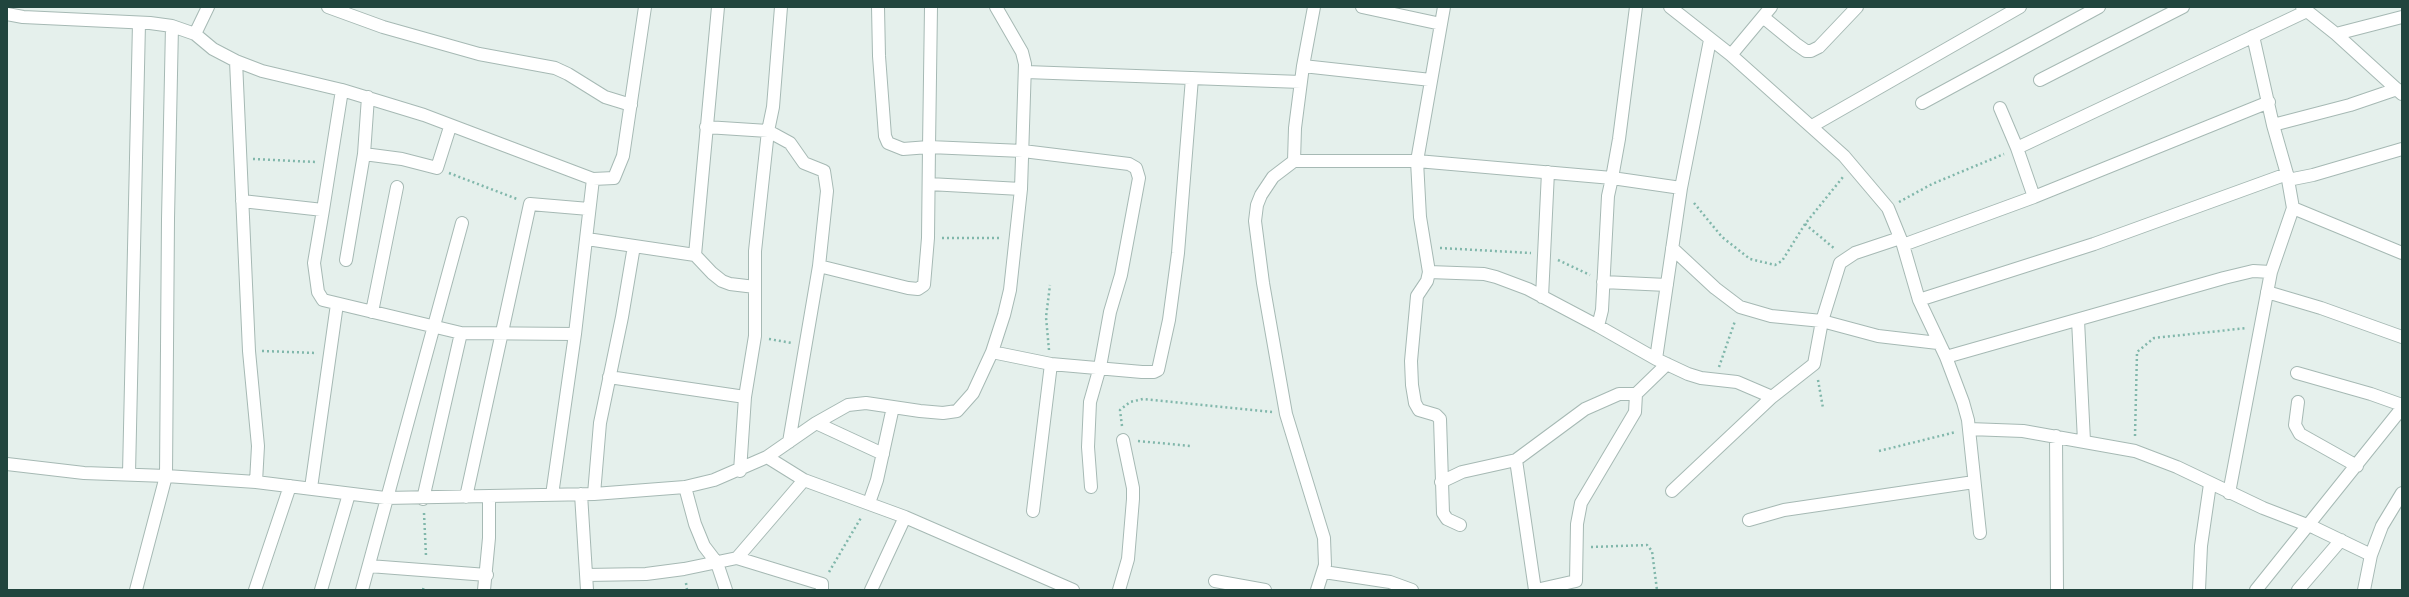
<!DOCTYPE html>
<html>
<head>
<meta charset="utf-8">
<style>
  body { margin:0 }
  #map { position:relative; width:2409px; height:597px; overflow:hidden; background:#e5f0ec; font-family:Karla,sans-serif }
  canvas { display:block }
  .frame { position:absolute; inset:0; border:8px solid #21453e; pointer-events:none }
</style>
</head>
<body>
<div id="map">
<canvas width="2409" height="597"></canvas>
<div class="frame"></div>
</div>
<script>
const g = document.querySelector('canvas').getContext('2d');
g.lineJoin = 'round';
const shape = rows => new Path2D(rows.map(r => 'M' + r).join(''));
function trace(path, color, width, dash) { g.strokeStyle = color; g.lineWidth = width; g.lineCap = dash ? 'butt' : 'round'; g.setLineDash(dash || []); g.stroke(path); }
const minor = shape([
  [208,7,195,34,213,49,236,61,262,71,342,90],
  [328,7,383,27,479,54,555,68,568,74,605,97,631,105],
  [718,7,695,255,712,273,722,281,730,284,755,287],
  [781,7,773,107,768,131,790,143,804,163,824,171,827,191,819,266],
  [878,7,879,56,885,136,888,143,903,149,929,147,931,7],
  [1314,7,1303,66,1295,128,1294,161,1417,161,1441,24,1362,7],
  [1636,7,1619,139,1612,178,1608,196,1602,310,1598,326,1528,289,1496,277,1484,274,1429,272,1420,217,1417,161,1612,178,1681,188],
  [1670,7,1731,55,1844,156,1888,208,1903,245,1919,300,1946,357,1963,402,1968,420,1980,533],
  [2302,7,2336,34,2402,94],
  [7,14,23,17,150,23,172,26,195,34],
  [1763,17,1796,44,1806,51,1811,51,1819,47,1857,7],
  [1441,24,1444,7],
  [2336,34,2402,17],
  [1731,55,1771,7],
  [236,61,249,351,258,446,256,482],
  [1303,66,1431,80],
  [1026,72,1301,82],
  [2040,80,2183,7],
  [1922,103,2099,7],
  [2000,108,2017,148,2034,197],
  [2273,125,2350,105,2397,89],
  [1812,126,2020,7],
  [706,127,768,131,755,251,755,336,745,397,740,471],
  [2017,148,2307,11],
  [364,154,368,97],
  [1294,161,1273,177,1261,195,1257,205,1255,221,1263,283,1286,414,1324,538,1325,565,1317,590],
  [2288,180,2313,175,2402,149],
  [929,184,1021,189],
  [242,201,323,210,342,90,424,115,593,179,614,178,623,156,645,7],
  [2293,208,2402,253],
  [323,210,314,263,318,292,323,300,461,333,575,334],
  [587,239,695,255],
  [1903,245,2034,197,2269,102],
  [1672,248,1715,288,1740,307,1771,316,1822,321,1878,336,1938,343],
  [346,260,364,154,402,159,437,168,450,127],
  [1429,272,1427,281,1417,296,1411,361,1412,385,1415,403,1419,410,1436,415,1440,419,1443,513,1447,519,1460,525],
  [1603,282,1667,285],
  [2267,292,2321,308,2402,337],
  [1542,297,1548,172],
  [1919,300,2094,244,2287,174],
  [372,312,397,187],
  [2078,320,2084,441],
  [1598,326,1656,359,1688,374,1701,378,1737,382,1772,397],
  [992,352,1051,364,1142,372,1154,372,1158,370,1169,320,1178,253,1192,78],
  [1946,357,2224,278,2253,271,2271,272],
  [1656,359,1681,188,1710,40],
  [2297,373,2371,394,2402,405],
  [609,377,745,397],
  [2298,402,2295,425,2300,434,2357,466],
  [816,423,883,454],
  [1969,429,2023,431,2135,451,2177,467,2263,508,2315,528,2371,555,2382,526,2402,493],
  [2056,436,2057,590],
  [789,442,819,266,908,288,918,289,924,285,928,238,929,147,1023,151,1129,164,1136,168,1139,178,1121,275,1110,312,1100,367,1090,402,1088,447,1091,487],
  [767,457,804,480,905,517,1073,590],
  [1516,460,1535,590],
  [7,464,84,473,166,476,256,482,385,498,594,494,685,487,714,480,767,457,816,423,848,405,866,403,920,411,943,413,957,411,973,393,992,352,1004,315,1010,290,1021,189,1025,64,1022,52,996,7],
  [129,474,139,23],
  [1441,482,1462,472,1516,460,1585,409,1619,394,1636,394,1667,364],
  [685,487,695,524,704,546,717,563,726,590],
  [311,488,337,304],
  [1672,491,1772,397,1814,364,1822,321,1840,263,1855,253,1900,238],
  [2229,493,2271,272,2293,208,2287,174,2273,125,2253,36],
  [581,494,587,590],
  [594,494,600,423,622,317,634,246],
  [552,495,575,334,593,179],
  [466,497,530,204,589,209],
  [423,499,461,333],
  [869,503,877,480,893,407],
  [1033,511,1051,364],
  [1749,520,1784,510,1974,482],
  [737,558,822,584,822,590],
  [369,566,487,575],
  [1324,572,1390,582,1412,590],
  [586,575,646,574,684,569,737,558,804,480],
  [1215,581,1265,590],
  [136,590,166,476,168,219,172,26],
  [255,590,290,486],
  [321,590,349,494],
  [362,590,462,223],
  [484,590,489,538,489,497],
  [871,590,905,517],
  [1119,590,1128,559,1133,499,1133,488,1123,440],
  [1536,590,1576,581,1577,524,1581,503,1635,412,1636,394],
  [2199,590,2201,546,2210,484],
  [2256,590,2402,408],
  [2298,590,2341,540],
  [2364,590,2371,555]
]);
trace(minor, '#a6b9b4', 14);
trace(shape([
  [253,159,316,162],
  [449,173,517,199],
  [1899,202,1932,184,2004,154],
  [1694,203,1722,237,1750,259,1775,265,1782,261,1805,224,1843,177],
  [1805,224,1835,249],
  [942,238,1001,238],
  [1440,248,1531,253],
  [1558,260,1590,275],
  [769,339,792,343],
  [1049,350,1046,317,1050,285],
  [262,351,317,353],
  [1719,367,1735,321],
  [1818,380,1823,408],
  [1122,426,1120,410,1130,402,1143,399,1272,412],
  [2135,436,2137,352,2154,338,2247,328],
  [1138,441,1191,446],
  [1879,451,1956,432],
  [424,513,426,556],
  [1591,547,1647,545,1652,551,1657,590],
  [829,572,862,516],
  [686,583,687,590],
  [423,590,424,585]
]), '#81b7ab', 2.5, [2, 3]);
trace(minor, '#fff', 12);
</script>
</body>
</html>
